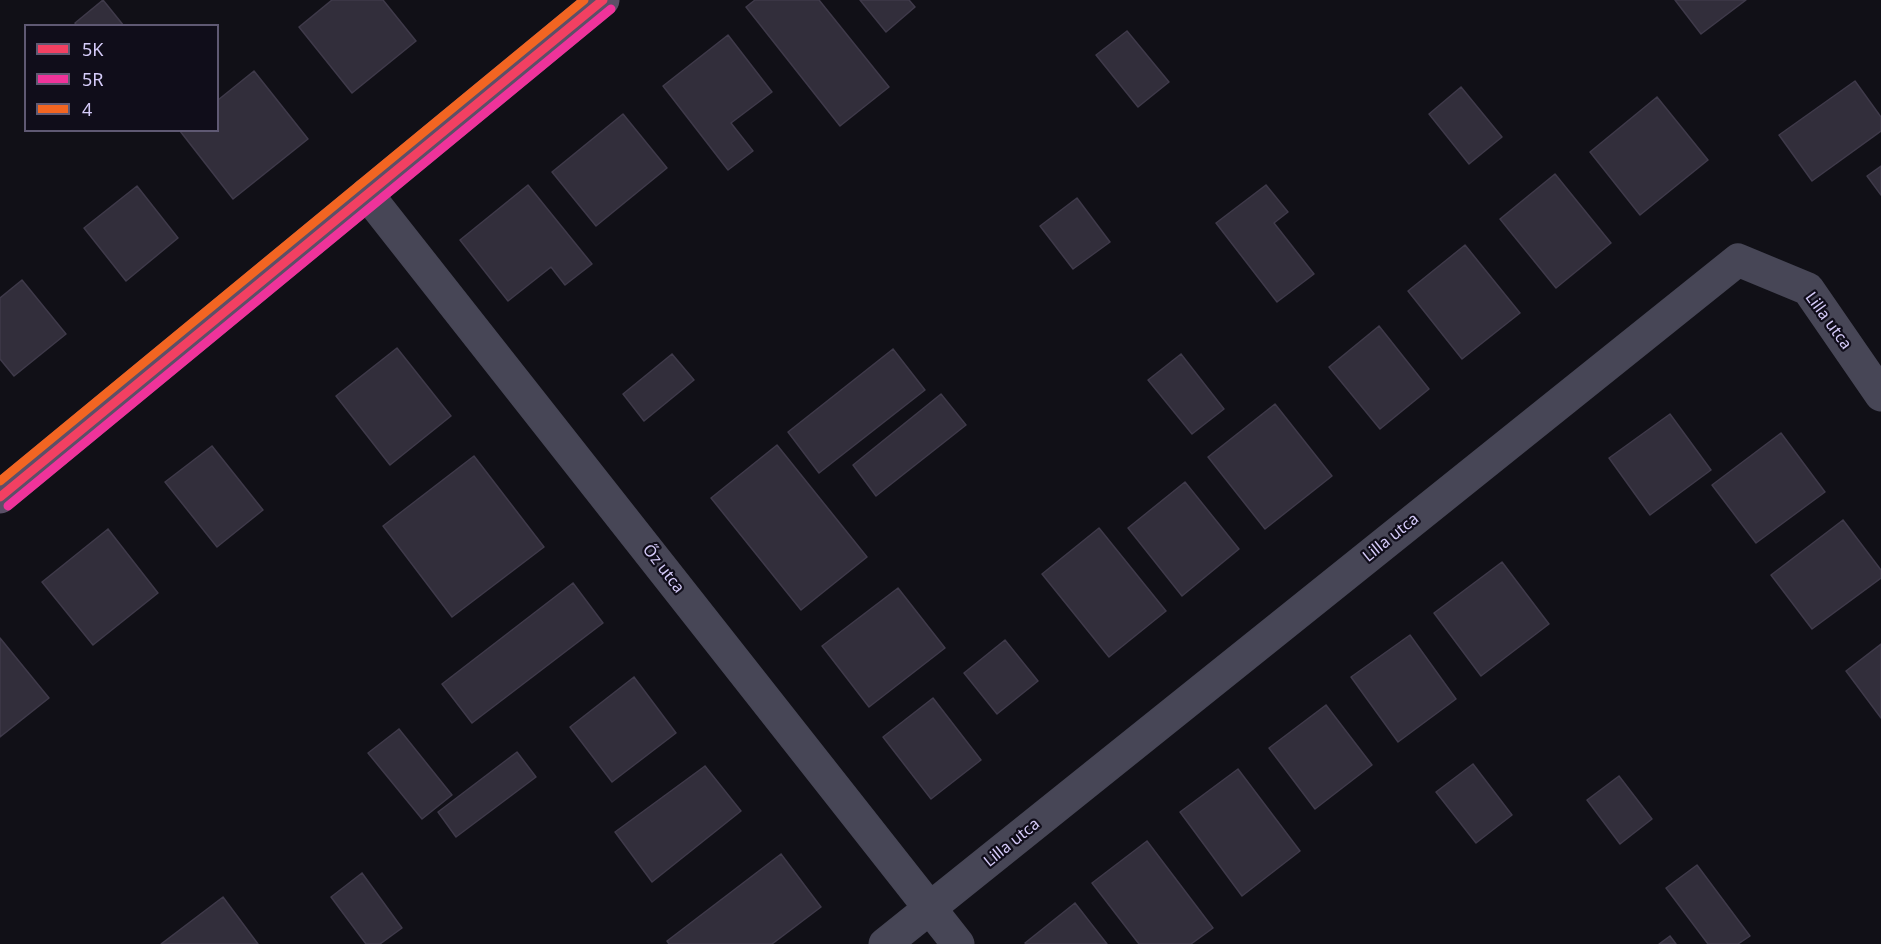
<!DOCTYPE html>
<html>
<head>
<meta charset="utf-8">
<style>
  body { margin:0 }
  #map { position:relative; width:1881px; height:944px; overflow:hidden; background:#111017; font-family:"Noto Sans",sans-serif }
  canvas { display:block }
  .legend { position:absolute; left:24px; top:24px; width:195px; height:108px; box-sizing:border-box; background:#100d1a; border:2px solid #5f5973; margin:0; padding:8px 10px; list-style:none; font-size:18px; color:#d5cbf9 }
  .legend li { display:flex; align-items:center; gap:12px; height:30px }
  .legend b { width:30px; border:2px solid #5f5973 }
</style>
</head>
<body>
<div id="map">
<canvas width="1881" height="944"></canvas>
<ul class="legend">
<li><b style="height:8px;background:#f24062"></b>5K</li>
<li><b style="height:8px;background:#ef339a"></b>5R</li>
<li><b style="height:8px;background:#f26522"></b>4</li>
</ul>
</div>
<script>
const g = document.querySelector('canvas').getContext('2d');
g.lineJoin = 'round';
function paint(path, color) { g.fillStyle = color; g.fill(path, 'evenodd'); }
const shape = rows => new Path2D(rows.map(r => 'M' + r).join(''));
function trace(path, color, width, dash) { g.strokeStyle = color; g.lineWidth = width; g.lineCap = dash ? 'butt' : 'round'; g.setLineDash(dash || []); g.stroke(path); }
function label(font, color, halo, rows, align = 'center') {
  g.font = font + ' "Noto Sans",sans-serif'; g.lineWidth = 4.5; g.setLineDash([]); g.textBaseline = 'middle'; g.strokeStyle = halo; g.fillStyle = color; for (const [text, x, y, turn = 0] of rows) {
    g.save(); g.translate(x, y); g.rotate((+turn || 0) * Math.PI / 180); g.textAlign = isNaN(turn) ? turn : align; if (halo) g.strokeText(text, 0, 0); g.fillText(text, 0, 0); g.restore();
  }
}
const building = shape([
  [103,0,124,26,77,26,75,23,103,0],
  [332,0,383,0,416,41,352,93,299,27,332,0],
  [755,0,819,0,889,87,840,126,746,7,755,0],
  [860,0,909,0,915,7,886,32,860,0],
  [1675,0,1746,0,1701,34,1675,0],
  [1127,31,1169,82,1138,107,1096,55,1127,31],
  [728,35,772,92,731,123,753,151,728,170,663,86,728,35],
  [254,71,308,139,233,199,180,131,218,130,218,100,254,71],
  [1855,81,1881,117,1881,131,1812,181,1779,135,1855,81],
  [1461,87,1502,137,1469,164,1429,114,1461,87],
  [1657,97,1708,160,1640,215,1590,152,1657,97],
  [623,114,667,168,596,226,552,172,623,114],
  [1881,166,1881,195,1867,176,1881,166],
  [1555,174,1611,243,1556,288,1500,219,1555,174],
  [528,185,592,264,565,285,551,267,508,301,460,240,528,185],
  [1266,185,1288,212,1274,223,1314,274,1277,302,1216,223,1266,185],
  [137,186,178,238,126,281,84,228,137,186],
  [1077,198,1110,242,1073,269,1040,226,1077,198],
  [1465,245,1520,313,1462,359,1408,291,1465,245],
  [22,280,66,334,14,376,0,359,0,298,22,280],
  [1379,326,1429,389,1380,429,1329,367,1379,326],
  [397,348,451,416,390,465,336,396,397,348],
  [893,349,925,390,819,473,788,432,893,349],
  [672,354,694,380,644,421,623,394,672,354],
  [1181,354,1224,409,1192,434,1148,380,1181,354],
  [941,394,966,425,876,496,853,465,941,394],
  [1275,404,1332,476,1265,529,1208,457,1275,404],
  [1670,414,1711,470,1650,515,1609,458,1670,414],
  [1781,433,1825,492,1756,543,1712,485,1781,433],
  [777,445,867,557,801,610,711,498,777,445],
  [212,446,263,510,217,547,165,482,212,446],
  [474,456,544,547,452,617,383,526,474,456],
  [1185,482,1239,549,1182,596,1128,528,1185,482],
  [1843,520,1881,570,1881,578,1812,629,1771,575,1843,520],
  [1099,528,1166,611,1109,657,1042,574,1099,528],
  [108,529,158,593,93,645,42,582,108,529],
  [1502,562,1549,624,1481,676,1434,613,1502,562],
  [573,583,603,623,472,723,442,684,573,583],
  [898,588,945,648,869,707,822,646,898,588],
  [1410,635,1456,699,1398,742,1351,677,1410,635],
  [0,638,49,698,0,737,0,638],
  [1005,640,1038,681,997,714,964,673,1005,640],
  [1881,644,1881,718,1846,671,1881,644],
  [634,677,676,733,612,782,570,727,634,677],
  [933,698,981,760,931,799,883,737,933,698],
  [1326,705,1372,765,1315,809,1269,748,1326,705],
  [399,729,452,795,422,819,368,753,399,729],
  [517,752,536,777,456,837,438,812,517,752],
  [1473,764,1512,815,1476,843,1436,792,1473,764],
  [705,766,741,811,652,882,615,832,705,766],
  [1238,769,1300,851,1242,896,1180,812,1238,769],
  [1619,776,1652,819,1620,844,1587,800,1619,776],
  [1147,841,1213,928,1191,944,1139,944,1092,883,1147,841],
  [781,854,821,907,772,944,669,944,667,941,781,854],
  [1697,865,1750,936,1738,944,1708,944,1666,888,1697,865],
  [362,873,402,928,380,944,366,944,331,897,362,873],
  [223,897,258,944,161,944,223,897],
  [1075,903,1107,944,1026,944,1025,943,1075,903],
  [1670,936,1676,944,1659,944,1670,936]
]);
paint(building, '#322e3b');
trace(building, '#3f3a4a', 1.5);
trace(shape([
  [367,194,958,944],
  [885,944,1738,260,1808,289,1881,395]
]), '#474656', 33);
trace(shape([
  [0,497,603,0]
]), '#5b5067', 33);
trace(shape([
  [0,497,603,0]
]), '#f24062', 9);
trace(shape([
  [8,506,611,9]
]), '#ef339a', 9);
trace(shape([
  [0,481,584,0]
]), '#f26522', 9);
label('16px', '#d5cbf9', '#100d1a', [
  ["Lilla utca",1828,321,54],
  ["Lilla utca",1391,538,-39],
  ["Őz utca",663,569,52],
  ["Lilla utca",1012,843,-39]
]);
</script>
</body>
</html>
